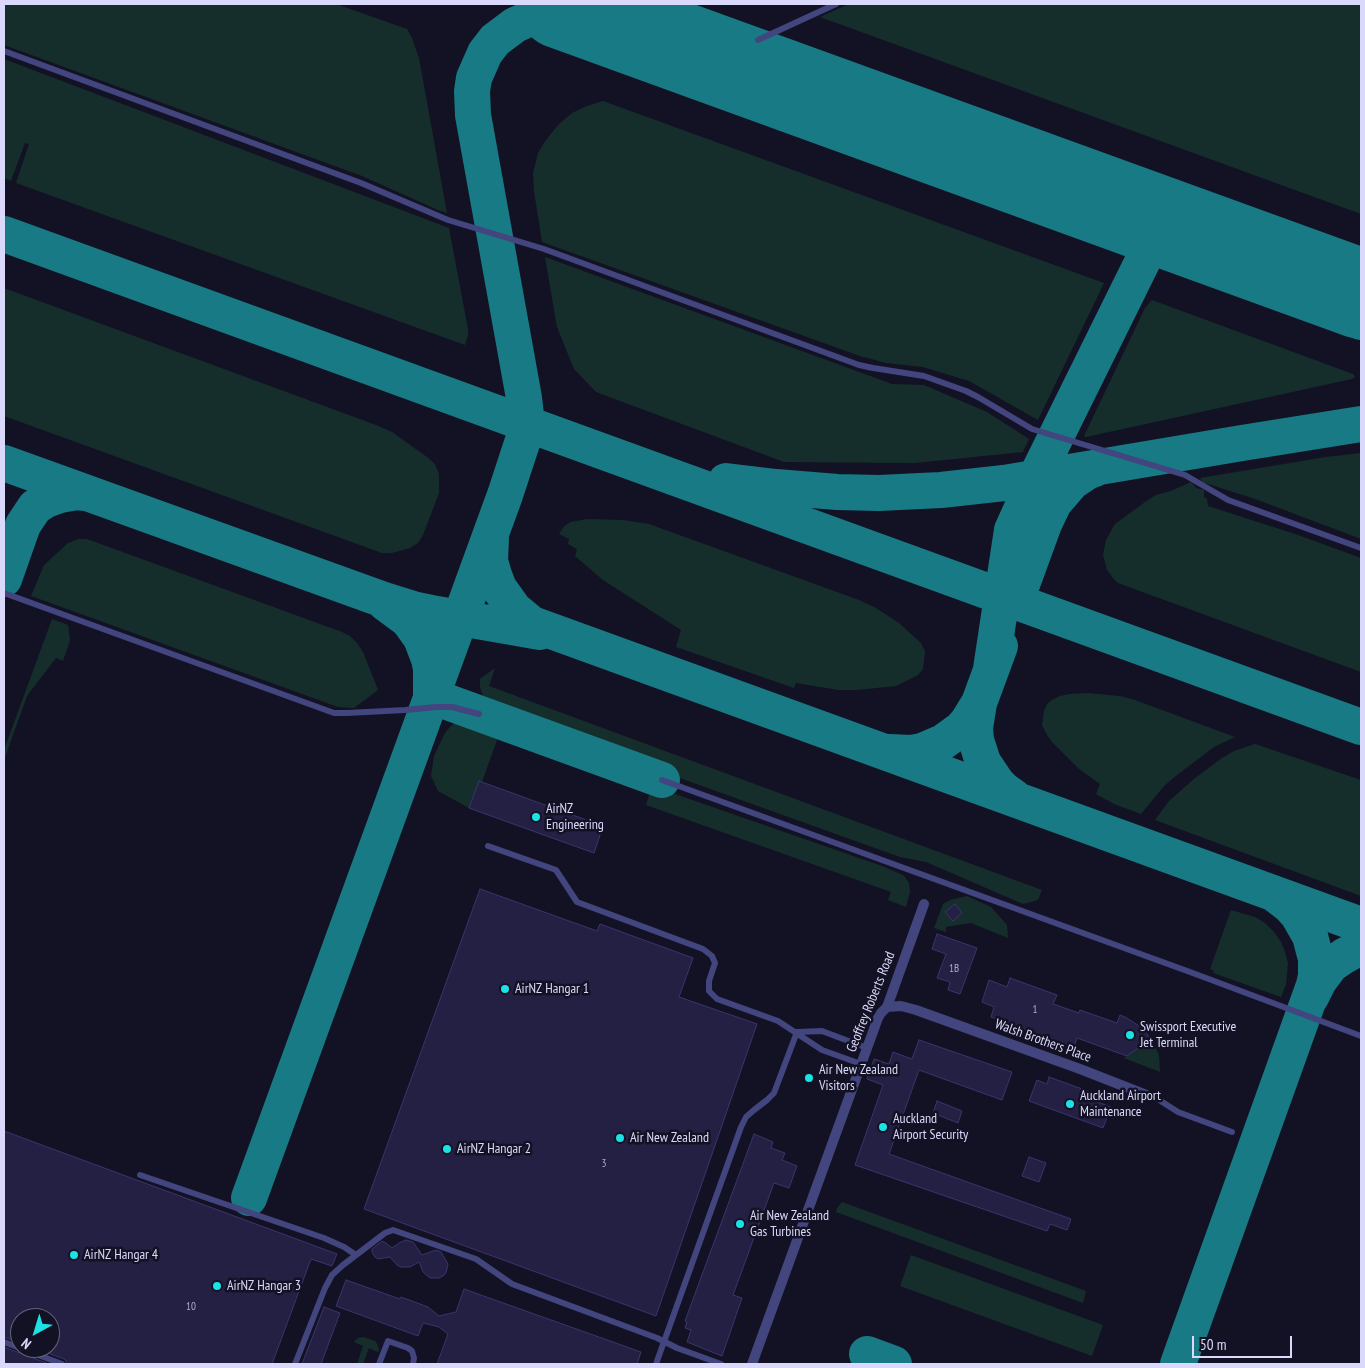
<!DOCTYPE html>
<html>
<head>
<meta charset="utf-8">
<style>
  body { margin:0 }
  #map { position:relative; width:1365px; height:1368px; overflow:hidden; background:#131224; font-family:"PT Sans Narrow",sans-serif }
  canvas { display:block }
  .frame { position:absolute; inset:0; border:5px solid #dad9fb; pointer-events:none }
  .north { position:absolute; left:10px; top:1308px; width:50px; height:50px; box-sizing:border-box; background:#131224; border:1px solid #63627a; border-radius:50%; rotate:219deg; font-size:14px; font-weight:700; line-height:20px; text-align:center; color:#dad9fb }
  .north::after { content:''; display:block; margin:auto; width:18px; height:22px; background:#1be2e5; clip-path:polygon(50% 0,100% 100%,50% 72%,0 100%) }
  .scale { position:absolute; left:1192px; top:1336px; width:100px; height:22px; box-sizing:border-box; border:2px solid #dad9fb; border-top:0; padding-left:6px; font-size:15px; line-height:18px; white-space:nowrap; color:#dad9fb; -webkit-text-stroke:4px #131224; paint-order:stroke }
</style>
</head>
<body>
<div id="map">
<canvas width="1365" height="1368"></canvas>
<div class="frame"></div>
<div class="north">N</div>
<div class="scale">50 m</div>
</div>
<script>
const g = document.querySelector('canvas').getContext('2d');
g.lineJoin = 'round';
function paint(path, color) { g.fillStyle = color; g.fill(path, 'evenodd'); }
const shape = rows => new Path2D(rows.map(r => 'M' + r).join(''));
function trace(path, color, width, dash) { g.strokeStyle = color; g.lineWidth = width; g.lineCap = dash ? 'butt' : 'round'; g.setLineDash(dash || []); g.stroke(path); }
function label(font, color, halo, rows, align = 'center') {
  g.font = font + ' "PT Sans Narrow",sans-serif'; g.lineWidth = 5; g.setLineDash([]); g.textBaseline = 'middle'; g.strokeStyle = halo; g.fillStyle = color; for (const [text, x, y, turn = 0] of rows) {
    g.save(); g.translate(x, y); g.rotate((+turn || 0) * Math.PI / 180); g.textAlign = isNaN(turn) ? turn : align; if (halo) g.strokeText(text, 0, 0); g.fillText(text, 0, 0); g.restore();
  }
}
paint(shape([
  [4,4,336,4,407,29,412,38,419,58,447,213,438,210,362,176,4,45],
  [849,4,1361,4,1361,214,820,17],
  [4,59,449,228,468,329,468,335,465,345,16,183,29,144,25,143,11,181,4,178],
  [603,101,1104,283,1038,420,969,381,923,367,886,363,860,356,542,242,534,191,533,173,538,153,546,140,558,125,572,113,587,106],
  [545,257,892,384,924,385,987,412,1029,439,1023,452,915,463,784,462,596,392,574,369,557,327],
  [4,288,376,425,392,432,427,457,435,464,439,474,439,493,423,535,418,543,410,548,392,553,382,553,4,416],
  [1152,300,1353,374,1355,377,1352,379,1086,437,1084,436,1145,308],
  [1361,453,1361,539,1258,500,1202,482,1200,478,1326,457],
  [1191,482,1196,488,1204,490,1204,497,1207,499,1208,506,1298,535,1361,558,1361,672,1118,583,1113,578,1107,570,1103,555,1106,540,1115,524,1145,502,1156,495,1171,491],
  [587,519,623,520,649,524,859,600,876,608,899,623,921,643,925,651,923,669,918,675,896,686,857,690,838,690,796,683,794,688,676,647,681,630,603,580,575,556,577,549,568,544,569,539,559,534,564,526,571,522],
  [79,539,87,539,342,632,350,636,357,643,363,652,378,690,354,708,338,707,31,596,44,565,68,543],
  [52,619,68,625,70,640,63,661,56,658,27,696,4,760,4,750],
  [495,668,489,686,1042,890,1038,900,1023,904,926,862,900,857,493,711,485,703,480,687,480,679],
  [1088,693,1120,696,1135,700,1235,737,1214,747,1177,775,1164,786,1141,814,1114,804,1096,794,1100,784,1079,769,1053,743,1047,735,1042,725,1044,711,1047,704,1052,700,1060,696,1070,694],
  [465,719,473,719,501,729,482,782,479,781,469,808,438,791,431,776,434,756,445,733,450,727,455,722],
  [1255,744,1361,780,1361,896,1155,820,1169,801,1195,778,1222,758,1234,751],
  [652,786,882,866,903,875,909,883,910,892,906,907,888,900,891,892,646,805],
  [967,896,991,907,1007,925,1008,938,971,923,946,927,946,932,934,928,943,904,950,900],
  [1231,910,1255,917,1265,923,1274,932,1281,942,1285,952,1288,963,1286,984,1281,997,1213,973,1214,971,1210,969],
  [1151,1039,1159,1055,1160,1072,1124,1058],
  [842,1202,1086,1291,1083,1303,836,1212,837,1208],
  [911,1255,1103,1325,1092,1356,900,1286],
  [363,1337,375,1341,377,1344,379,1349,378,1352,369,1348,363,1364,357,1364,363,1346,354,1342,358,1338]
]), '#152e2b');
trace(shape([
  [4,234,1361,727],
  [1245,252,1361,322],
  [4,463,384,600,413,609,437,614,540,632],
  [726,481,776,487,837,492,879,493,941,490,1004,483,1242,443,1361,424],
  [491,538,490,561,494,575,499,588,514,609,532,624,1361,925],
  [4,579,23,525,35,507,46,500,60,495,77,492,86,493],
  [1017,598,1044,524,1054,503,1072,482,1087,472,1095,469],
  [385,603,408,620,421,638,429,659,431,669,431,696,662,780],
  [991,669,1012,530,1036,477,1162,222],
  [979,703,975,728,976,740,983,762,997,783,1004,790,1014,797],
  [889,752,911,753,922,751,943,742,961,729,968,721,979,703,1000,646],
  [1311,997,1319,981,1331,965,1344,956,1361,947],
  [249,1198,505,495,524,437,526,415,524,398,473,115,472,91,474,78,485,53,495,40,515,25,542,13,555,9,580,10],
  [867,1354,894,1364],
  [1178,1364,1314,985,1316,976,1316,959,1310,936,1298,915,1290,906,1277,896]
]), '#177a84', 36);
trace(shape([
  [562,4,1361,294]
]), '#177a84', 90);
const building = shape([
  [479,781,603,826,594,853,469,808,479,781],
  [480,889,597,931,600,924,693,958,679,997,757,1024,656,1316,364,1209,480,889],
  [955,904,962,913,953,921,945,912,955,904],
  [937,934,977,948,960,994,948,990,950,982,937,978,946,954,932,949,937,934],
  [1010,978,1057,995,1053,1004,1079,1013,1080,1010,1117,1023,1120,1015,1125,1017,1141,1027,1151,1039,1127,1056,1077,1038,1074,1047,991,1017,994,1007,982,1002,989,980,1007,987,1010,978],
  [919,1040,1012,1072,1002,1100,919,1070,889,1154,1071,1219,1067,1230,1050,1224,1047,1231,855,1165,883,1085,867,1079,874,1059,889,1064,893,1052,912,1059,919,1040],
  [1049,1077,1093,1093,1090,1099,1111,1107,1103,1128,1029,1101,1037,1080,1047,1084,1049,1077],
  [937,1101,962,1111,958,1123,933,1113,937,1101],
  [4,1131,337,1254,332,1266,311,1259,272,1364,67,1364,66,1361,64,1359,34,1348,50,1348,50,1318,20,1318,20,1343,4,1337,4,1131],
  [754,1134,773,1142,771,1148,785,1153,782,1160,797,1166,789,1188,774,1183,733,1295,742,1298,722,1356,687,1342,691,1330,685,1328,687,1322,685,1321,754,1134],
  [1029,1157,1046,1163,1039,1182,1022,1176,1029,1157],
  [406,1240,413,1242,422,1255,436,1250,441,1252,448,1264,446,1273,443,1276,439,1278,430,1278,423,1272,419,1262,410,1267,401,1267,397,1265,390,1257,378,1259,375,1257,372,1252,372,1249,382,1241,386,1243,392,1248,399,1243,406,1240],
  [346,1280,400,1299,401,1297,428,1307,439,1316,456,1312,464,1289,641,1352,637,1364,437,1364,448,1334,439,1327,423,1323,418,1336,336,1306,346,1280],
  [324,1307,340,1313,321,1364,302,1364,324,1307],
  [4,1347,49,1364,4,1364,4,1347]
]);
paint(building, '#242043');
trace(building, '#3b346d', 1);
trace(shape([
  [758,40,836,4],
  [4,51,361,183,448,220,544,249,859,365,873,368,924,376,966,391,978,397,1032,429,1185,475,1228,500,1361,548],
  [4,593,334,713,347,713,405,710,436,707,452,707,479,714],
  [662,780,1190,972,1361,1036],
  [488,846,556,870,577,902,703,949,712,956,715,963,709,981,709,991,717,999,778,1021,822,1050,861,1064],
  [797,1032,822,1031,867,1048],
  [1149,1096,1156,1098,1178,1112,1232,1132],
  [140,1175,324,1238,344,1247,356,1255],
  [4,1342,62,1364],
  [295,1364,325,1288,332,1275,343,1265,385,1233,393,1230,476,1259,512,1284,657,1338,677,1348,721,1364],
  [379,1364,388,1341,408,1348,412,1351,414,1358,413,1364],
  [656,1364,741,1127,746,1117,754,1110,767,1100,774,1093,797,1032]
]), '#42457e', 6);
trace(shape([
  [887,1007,901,1006,916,1010,1080,1069,1149,1096],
  [752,1364,878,1018,881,1013,887,1007,924,904]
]), '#42457e', 10);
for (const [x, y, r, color] of [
  [536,817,5,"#1be2e5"],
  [505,989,5,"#1be2e5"],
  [1130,1035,5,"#1be2e5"],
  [809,1078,5,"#1be2e5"],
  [1070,1104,5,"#1be2e5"],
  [883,1127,5,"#1be2e5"],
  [620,1138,5,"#1be2e5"],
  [447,1149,5,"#1be2e5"],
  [740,1224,5,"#1be2e5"],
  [74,1255,5,"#1be2e5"],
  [217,1286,5,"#1be2e5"]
]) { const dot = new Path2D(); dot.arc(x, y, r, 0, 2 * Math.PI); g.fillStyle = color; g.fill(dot); trace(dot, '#131224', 2); }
label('11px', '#acabcd', null, [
  ["1B",954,969],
  ["1",1035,1010],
  ["3",604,1164],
  ["10",191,1307]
]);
label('14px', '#dad9fb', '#131224', [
  ["AirNZ",546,809],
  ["Engineering",546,825],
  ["AirNZ Hangar 1",515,989],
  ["Swissport Executive",1140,1027],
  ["Jet Terminal",1140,1043],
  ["Air New Zealand",819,1070],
  ["Visitors",819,1086],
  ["Auckland Airport",1080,1096],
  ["Maintenance",1080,1112],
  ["Auckland",893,1119],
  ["Airport Security",893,1135],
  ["Air New Zealand",630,1138],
  ["AirNZ Hangar 2",457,1149],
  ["Air New Zealand",750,1216],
  ["Gas Turbines",750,1232],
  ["AirNZ Hangar 4",84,1255],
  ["AirNZ Hangar 3",227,1286]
], 'left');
label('14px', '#dad9fb', '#131224', [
  ["Geoffrey Roberts Road",871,1002,-68],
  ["Walsh Brothers Place",1043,1041,20]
]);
</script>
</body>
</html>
